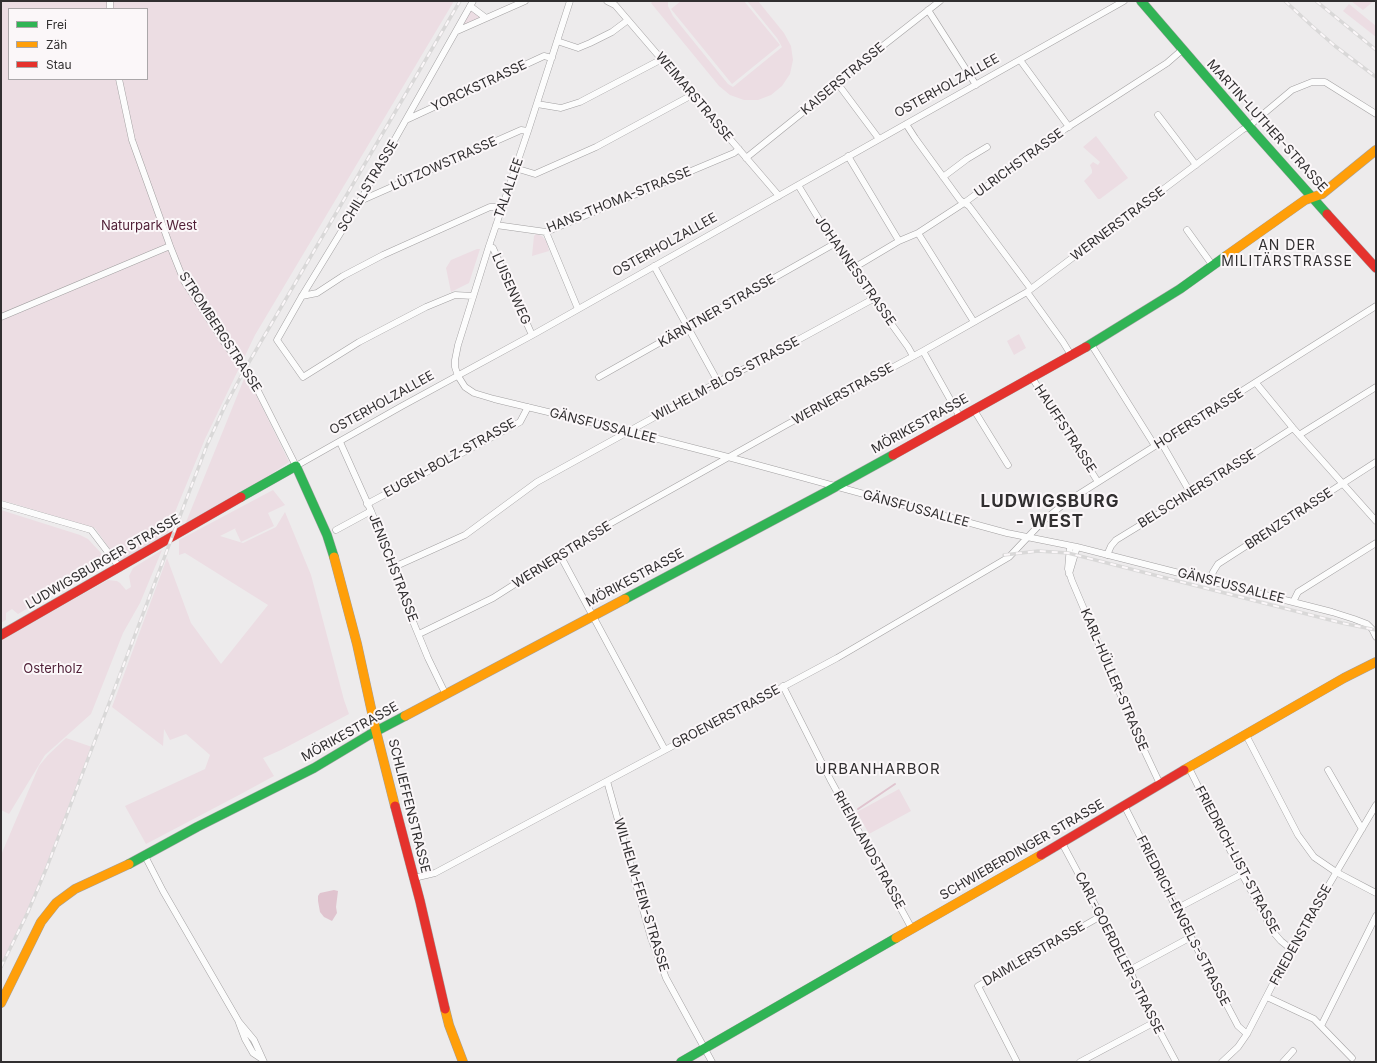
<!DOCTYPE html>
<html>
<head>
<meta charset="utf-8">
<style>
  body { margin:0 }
  #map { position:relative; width:1377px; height:1063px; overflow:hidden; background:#edebec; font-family:Inter,sans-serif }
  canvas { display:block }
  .frame { position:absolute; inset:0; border:2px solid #312f30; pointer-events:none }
  .legend { position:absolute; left:8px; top:8px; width:140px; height:72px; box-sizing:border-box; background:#fbf7f9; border:1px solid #aaa7a9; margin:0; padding:5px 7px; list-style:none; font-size:12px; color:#312f30 }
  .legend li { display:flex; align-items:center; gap:8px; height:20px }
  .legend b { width:20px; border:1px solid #aaa7a9 }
</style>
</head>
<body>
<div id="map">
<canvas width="1377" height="1063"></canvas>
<div class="frame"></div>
<ul class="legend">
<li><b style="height:5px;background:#30b455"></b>Frei</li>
<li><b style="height:5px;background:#ff9f0a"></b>Zäh</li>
<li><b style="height:5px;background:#e5322d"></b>Stau</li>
</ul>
</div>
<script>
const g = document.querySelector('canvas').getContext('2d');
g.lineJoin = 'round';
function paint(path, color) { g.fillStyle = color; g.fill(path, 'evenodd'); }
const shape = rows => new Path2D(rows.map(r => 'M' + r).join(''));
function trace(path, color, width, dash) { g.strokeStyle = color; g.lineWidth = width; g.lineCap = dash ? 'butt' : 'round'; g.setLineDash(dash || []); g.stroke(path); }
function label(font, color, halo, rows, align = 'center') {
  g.font = font + ' Inter,sans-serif'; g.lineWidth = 4; g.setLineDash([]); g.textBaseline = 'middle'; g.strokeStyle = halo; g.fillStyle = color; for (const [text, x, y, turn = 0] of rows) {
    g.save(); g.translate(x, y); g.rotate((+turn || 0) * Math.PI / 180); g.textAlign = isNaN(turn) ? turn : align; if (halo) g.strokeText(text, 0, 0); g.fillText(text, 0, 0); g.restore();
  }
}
paint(shape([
  [1,1,454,1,255,335,205,439,173,517,175,518,168,533,119,562,95,528,1,500],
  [9,9,147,9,147,79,9,79],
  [653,1,668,1,668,6,673,16,728,84,733,87,782,47,777,38,747,1,758,1,784,33,791,46,793,60,790,74,782,86,771,95,758,100,744,100,730,95,719,86,651,3],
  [681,1,744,1,780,45,732,84,671,9],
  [1351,1,1374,1,1363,10],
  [1349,4,1376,26,1376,37,1343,11],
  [470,6,486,18,457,31],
  [1096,136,1128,178,1100,199,1098,199,1084,181,1092,173,1092,170,1090,165,1093,162,1098,165,1100,162,1083,147],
  [536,234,542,236,547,242,549,251,532,256,534,236],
  [477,249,480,249,469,283,451,292,446,268,451,260],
  [1019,334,1026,348,1014,355,1007,341],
  [246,374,289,462,225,505,182,532],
  [273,490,285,505,268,513,274,526,241,542,235,529,236,528,220,536,243,543,276,527,285,512,311,575,344,700,349,714,281,750,263,758,274,776,239,795,146,844,125,806,205,769,210,755,186,734,170,740,164,729,163,746,112,707,167,558,191,623,221,664,268,605,185,553,179,555,179,540],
  [1,510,80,535,88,539,101,553,103,559,101,564,96,568,18,614,12,609,6,613,6,620,1,623],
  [162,550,140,603,123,633,91,714,45,755,9,814,1,810,1,640,108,580,117,581,120,583,126,590,131,587,129,576,133,568],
  [66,738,92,747,37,891,27,914,1,967,1,855,39,766,48,755],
  [899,789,911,811,869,834,857,812]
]), '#ecdde3');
paint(shape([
  [334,890,338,891,336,907,337,913,332,921,324,917,320,912,318,901,318,896,320,893]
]), '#e0c4cf');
trace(shape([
  [858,809,895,784]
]), '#e0c4cf', 2);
const street = shape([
  [110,1,110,9],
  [473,1,360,201,302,296,277,340,303,377,359,342,426,307,455,295,473,296],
  [570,1,528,131,489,246,458,345,455,360,455,367,458,376,465,387,474,393,494,399,627,431,728,457,1007,533,1077,547,1332,612,1354,619,1367,624,1372,629,1376,637],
  [607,1,615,5,779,196],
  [470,6,486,18],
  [928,10,976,85],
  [457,31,525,1],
  [557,41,578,48,590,43,612,32,628,20],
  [1020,60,1069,127],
  [119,79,132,140,170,246,184,281,226,345,250,375,296,466,402,406,536,333,1124,1],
  [838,84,879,139],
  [537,104,561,108,580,102,662,59],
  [1158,115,1196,165],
  [408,119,544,56,552,58],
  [906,124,915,138,960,200,969,206,1031,289],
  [848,156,899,241],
  [746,158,838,84,852,70,940,1],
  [515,168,535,174,596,147,692,95],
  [943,177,967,159,987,147],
  [798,185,834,244,908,347,913,356],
  [360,201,521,130,528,131],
  [496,225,546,232,734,153,739,149],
  [1187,230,1213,266],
  [546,232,578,309],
  [918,233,974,322],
  [489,246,493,248,532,335],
  [654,266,718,382],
  [852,269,899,241,918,233,964,203,1065,129,1167,63,1182,50],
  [1027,292,1063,342,1071,355],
  [302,296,317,293,343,276,383,255,490,207,502,207],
  [1,317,170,246],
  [1091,344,1155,446],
  [923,351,960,417],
  [1031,376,1098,482],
  [599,377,834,244],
  [1256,383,1293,428,1376,521],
  [974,410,1008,465],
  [1299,435,1376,387],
  [340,442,371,511,394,567,414,624,428,658,446,695],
  [1161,442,1191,494],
  [1,504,91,530,120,568],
  [367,504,520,422,528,407],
  [336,530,371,511],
  [1070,546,1068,569,1072,581,1144,750,1160,784],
  [560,555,665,750],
  [1107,555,1111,546,1116,540,1191,494,1293,428],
  [394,567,465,535,537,482,718,382,752,365,873,299],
  [1069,574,1077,547],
  [1211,582,1213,572,1218,564,1376,462],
  [1293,602,1298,592,1376,543],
  [419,634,493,598,606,526,786,425,923,351,1027,292,1242,130,1249,126,1292,90,1312,82,1325,82,1376,114],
  [783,686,830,779,912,929],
  [1246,735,1298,835,1314,857,1336,872,1376,893],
  [1189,768,1242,874,1274,933,1281,941,1291,949],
  [1328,770,1362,829],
  [607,781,651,938,666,978,712,1062],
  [1124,805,1191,937,1238,1026,1247,1034],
  [1062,843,1130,970,1140,995,1176,1062],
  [145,856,163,891,239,1022,254,1040,264,1062],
  [414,878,435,873,837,658,987,570,1009,557,1043,521,1065,503,1376,306],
  [1176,909,1242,874],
  [1130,970,1191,937],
  [1267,997,1314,1019,1352,1058],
  [239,1023,245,1039,253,1053,262,1059],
  [1321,1026,1376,916],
  [1017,1062,978,986,1101,916],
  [1080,1062,1153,1023],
  [1222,1062,1238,1047,1247,1034,1291,949,1376,805],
  [1283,1062,1293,1051]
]);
const fast = shape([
  [1141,1,1254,132,1327,214],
  [1086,347,1180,289,1226,256],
  [241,497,296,466,327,535,334,557],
  [625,599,826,492,893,455],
  [129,864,197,827,314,768,369,735,405,716],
  [681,1062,896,938]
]);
const slow = shape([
  [1226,256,1305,200,1322,194,1376,150],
  [334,557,357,644,376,731,395,806],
  [405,716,625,599],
  [1184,770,1344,678,1376,662],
  [896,938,1041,855],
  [1,1003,41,922,56,903,75,889,129,864],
  [445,1009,449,1025,463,1062]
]);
const jam = shape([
  [1327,214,1376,268],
  [893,455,1086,347],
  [1,635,241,497],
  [395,806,420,901,445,1009],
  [1041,855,1184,770]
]);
trace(street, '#a2a0a1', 7);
trace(fast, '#a2a0a1', 10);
trace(slow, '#a2a0a1', 10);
trace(jam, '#a2a0a1', 10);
trace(street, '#fcfcfc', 6);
trace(fast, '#30b455', 9);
trace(slow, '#ff9f0a', 9);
trace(jam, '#e5322d', 9);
const rail = shape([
  [1285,1,1312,26,1335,46,1376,77],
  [1316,1,1376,50],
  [1004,555,1038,551,1068,553,1342,623,1376,630],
  [1,967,27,914,47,867,207,445,225,406,245,369,460,1]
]);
trace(rail, '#d9d8d8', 3.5);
trace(rail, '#fbf7f9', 2, [6]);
label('13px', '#312f30', '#fbf7f9', [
  ["KAISERSTRASSE",843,79,-40],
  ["YORCKSTRASSE",479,86,-25],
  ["OSTERHOLZALLEE",947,86,-29],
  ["WEIMARSTRASSE",694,97,50],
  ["MARTIN-LUTHER-STRASSE",1267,126,48],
  ["ULRICHSTRASSE",1019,163,-36],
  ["LÜTZOWSTRASSE",444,164,-24],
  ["SCHILLSTRASSE",368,186,-59],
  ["TALALLEE",509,188,-71],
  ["HANS-THOMA-STRASSE",619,200,-22],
  ["WERNERSTRASSE",1118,224,-37],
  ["OSTERHOLZALLEE",665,245,-29],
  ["JOHANNESSTRASSE",855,271,55],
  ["LUISENWEG",511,289,66],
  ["KÄRNTNER STRASSE",717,311,-30],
  ["STROMBERGSTRASSE",220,332,57],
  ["WILHELM-BLOS-STRASSE",726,379,-28],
  ["WERNERSTRASSE",843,394,-29],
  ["OSTERHOLZALLEE",382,403,-29],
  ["HOFERSTRASSE",1199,419,-32],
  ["MÖRIKESTRASSE",920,424,-29],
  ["GÄNSFUSSALLEE",603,426,14],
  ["HAUFFSTRASSE",1065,429,57],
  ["EUGEN-BOLZ-STRASSE",450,458,-29],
  ["BELSCHNERSTRASSE",1197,489,-32],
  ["GÄNSFUSSALLEE",916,509,15],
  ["BRENZSTRASSE",1289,519,-33],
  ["WERNERSTRASSE",562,555,-32],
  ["LUDWIGSBURGER STRASSE",103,562,-30],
  ["JENISCHSTRASSE",393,568,69],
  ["MÖRIKESTRASSE",635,578,-28],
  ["GÄNSFUSSALLEE",1231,586,14],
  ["KARL-HÜLLER-STRASSE",1114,680,67],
  ["GROENERSTRASSE",726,717,-28],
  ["MÖRIKESTRASSE",350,732,-29],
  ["SCHLIEFFENSTRASSE",409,806,76],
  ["RHEINLANDSTRASSE",869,850,61],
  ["SCHWIEBERDINGER STRASSE",1022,850,-30],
  ["FRIEDRICH-LIST-STRASSE",1237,860,62],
  ["WILHELM-FEIN-STRASSE",641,895,73],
  ["FRIEDRICH-ENGELS-STRASSE",1183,921,63],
  ["FRIEDENSTRASSE",1301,935,-61],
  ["CARL-GOERDELER-STRASSE",1119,953,63],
  ["DAIMLERSTRASSE",1034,954,-30]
]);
label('13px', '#4f1e36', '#fbf7f9', [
  ["Naturpark West",149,226],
  ["Osterholz",53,669]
]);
g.letterSpacing = '1px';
label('14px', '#312f30', '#fbf7f9', [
  ["AN DER",1287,246],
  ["MILITÄRSTRASSE",1287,262]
]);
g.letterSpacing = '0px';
g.letterSpacing = '1px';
label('15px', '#312f30', '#fbf7f9', [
  ["URBANHARBOR",878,769]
]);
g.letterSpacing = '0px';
g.letterSpacing = '1px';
label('bold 17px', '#312f30', '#fbf7f9', [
  ["LUDWIGSBURG",1050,502],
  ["- WEST",1050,522]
]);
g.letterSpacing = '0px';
</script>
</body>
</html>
